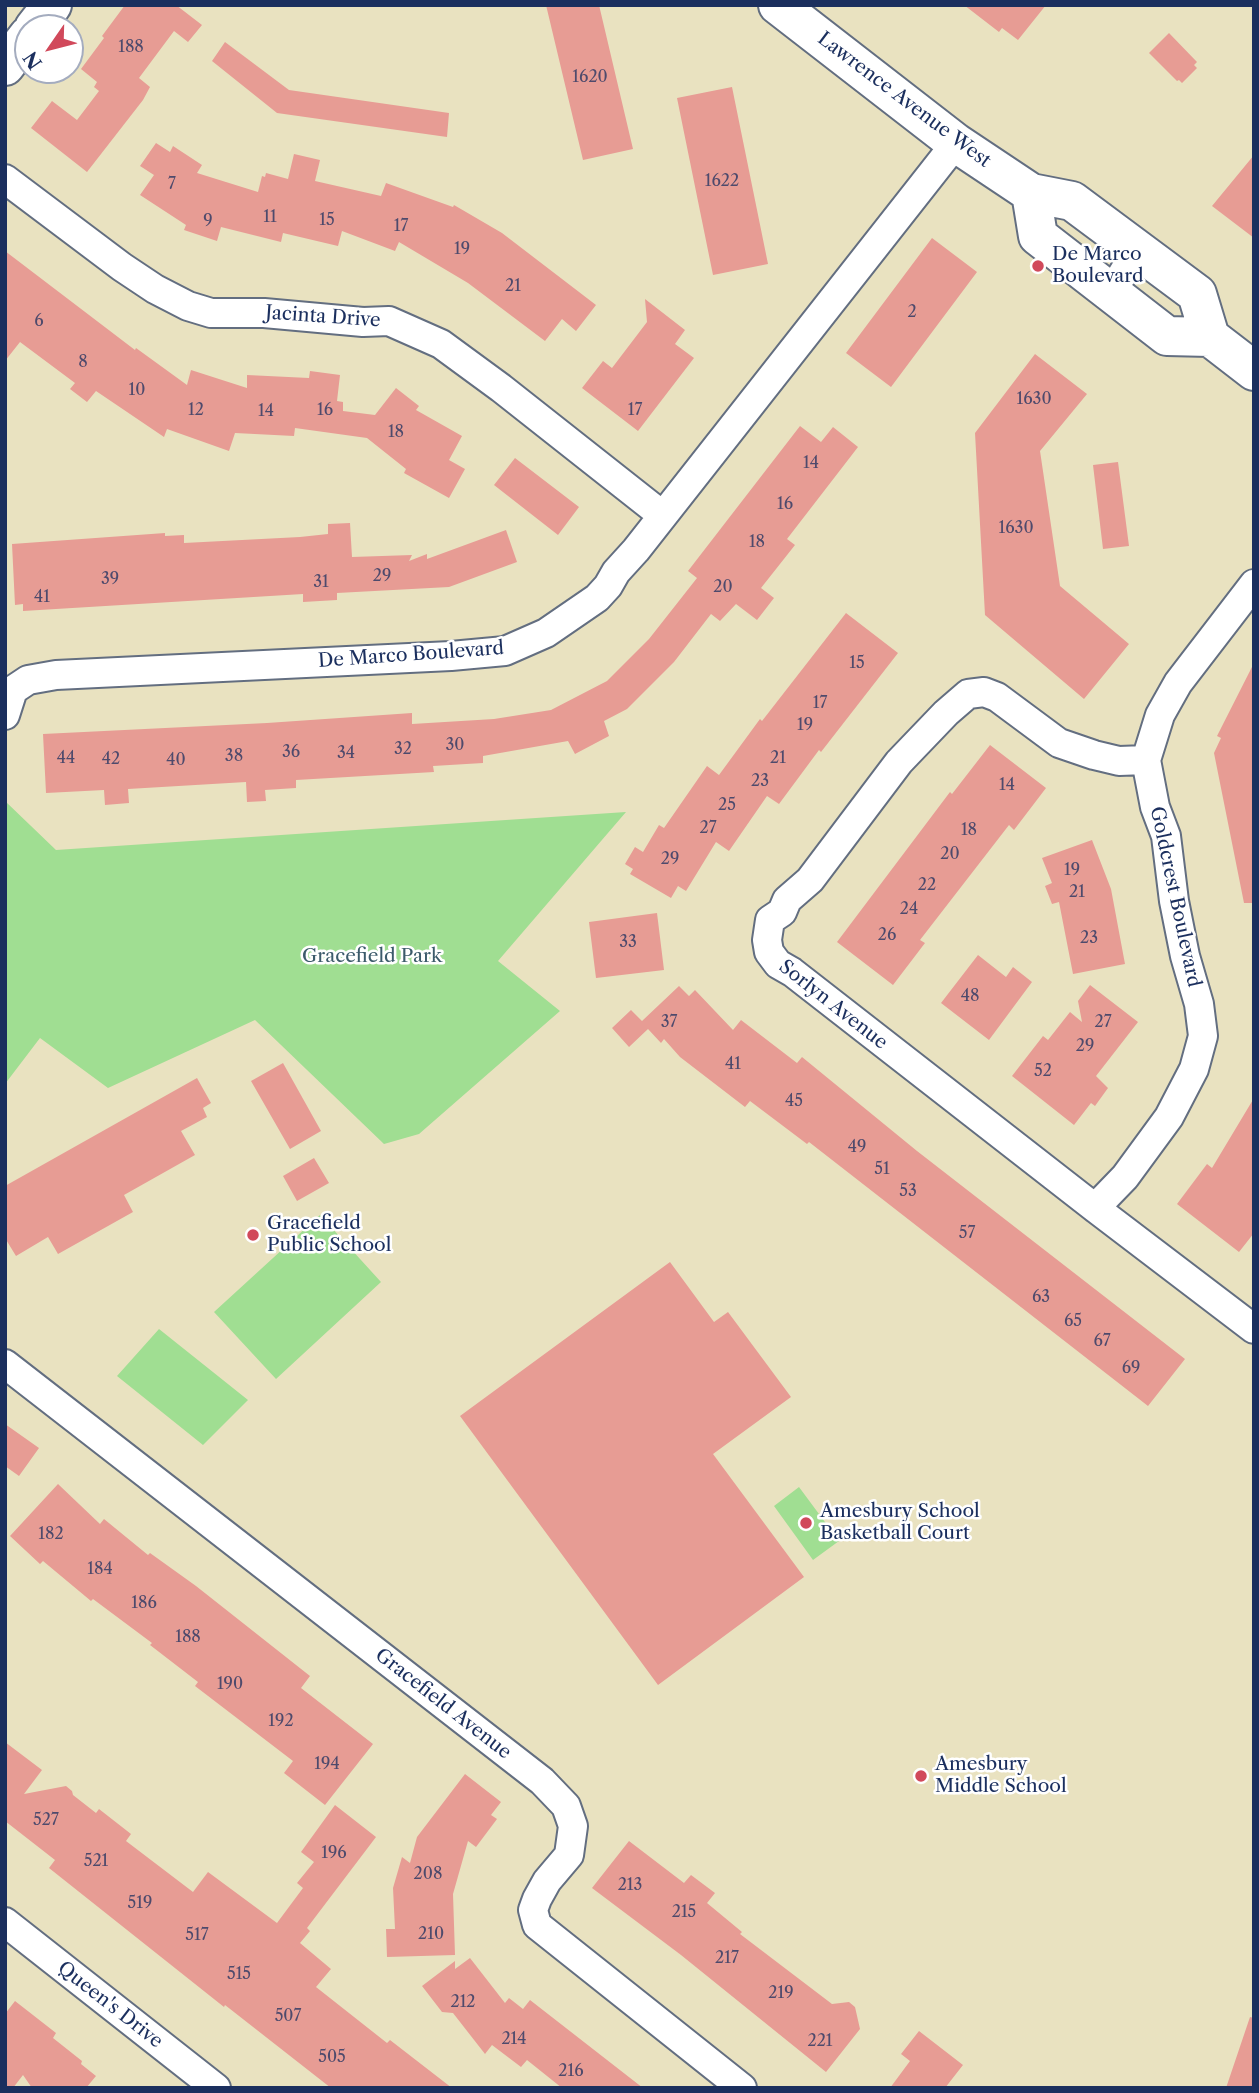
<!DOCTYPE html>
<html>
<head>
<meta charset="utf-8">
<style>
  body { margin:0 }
  #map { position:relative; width:1259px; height:2093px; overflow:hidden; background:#e9e2c0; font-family:"Libre Caslon Text",serif }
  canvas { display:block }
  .frame { position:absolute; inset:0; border:7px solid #1b2f5e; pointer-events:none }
  .north { position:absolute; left:14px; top:14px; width:70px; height:70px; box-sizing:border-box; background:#fff; border:2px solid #a4acbf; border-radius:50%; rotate:235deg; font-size:19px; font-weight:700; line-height:28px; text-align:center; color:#1b2f5e }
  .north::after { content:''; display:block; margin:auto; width:24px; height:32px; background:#d1495b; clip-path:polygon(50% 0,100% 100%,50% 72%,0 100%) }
</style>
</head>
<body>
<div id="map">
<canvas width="1259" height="2093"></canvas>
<div class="frame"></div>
<div class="north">N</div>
</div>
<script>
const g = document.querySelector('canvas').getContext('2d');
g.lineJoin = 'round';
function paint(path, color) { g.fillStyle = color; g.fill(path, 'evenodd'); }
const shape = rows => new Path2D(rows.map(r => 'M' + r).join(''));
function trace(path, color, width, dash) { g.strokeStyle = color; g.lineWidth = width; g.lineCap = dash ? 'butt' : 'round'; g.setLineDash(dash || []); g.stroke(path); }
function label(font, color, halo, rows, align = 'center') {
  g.font = font + ' "Libre Caslon Text",serif'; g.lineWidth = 5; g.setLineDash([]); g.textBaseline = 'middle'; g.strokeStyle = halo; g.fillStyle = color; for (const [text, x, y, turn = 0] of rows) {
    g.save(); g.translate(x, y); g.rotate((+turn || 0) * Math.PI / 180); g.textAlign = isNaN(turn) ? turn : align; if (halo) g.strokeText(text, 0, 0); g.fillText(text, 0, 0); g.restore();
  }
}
paint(shape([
  [5,801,56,850,626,812,498,961,560,1011,419,1134,384,1144,255,1020,108,1088,40,1038,5,1084],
  [320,1215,381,1282,276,1379,214,1312],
  [159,1329,248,1400,203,1445,117,1376],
  [799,1487,839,1541,813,1560,774,1506]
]), '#a0de92');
paint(shape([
  [125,5,176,5,202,25,188,42,174,31,139,78,150,87,143,100,87,172,31,128,52,101,77,120,99,91,94,87,97,82,81,69,104,38,102,36],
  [546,5,599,5,633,149,583,160],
  [964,5,1046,5,1018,40,1002,28,999,32],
  [1169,33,1197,62,1194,65,1197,68,1182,83,1179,80,1177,81,1149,53],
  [225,42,289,90,449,113,447,137,277,113,212,61],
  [732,87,768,264,713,275,677,98],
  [156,143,170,152,173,146,202,165,197,173,258,192,262,176,265,177,266,173,288,179,294,154,320,160,315,181,381,196,386,183,453,207,454,205,502,233,596,305,576,331,562,319,545,341,468,283,399,242,395,251,342,231,338,246,283,233,281,242,221,227,217,241,184,230,186,225,140,195,154,175,140,166],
  [1254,155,1254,238,1212,206],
  [932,238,977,272,891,387,846,353],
  [5,251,135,350,136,348,187,385,191,370,247,388,247,375,309,378,310,371,340,375,337,401,343,402,343,411,375,415,396,388,419,406,416,410,462,436,449,460,465,469,449,498,404,473,406,469,367,438,295,428,294,436,235,433,229,451,167,429,164,437,96,391,87,402,70,389,75,383,20,342,5,361],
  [645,299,685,330,675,344,694,358,638,431,582,388,603,361,612,368,647,322],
  [1035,354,1087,394,1040,451,1060,586,1129,644,1084,699,985,615,975,433],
  [800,426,821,442,833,427,858,447,787,539,795,545,761,588,774,598,757,620,736,604,720,621,711,614,674,662,627,709,604,721,609,736,575,754,568,741,483,756,483,763,433,766,434,772,296,780,296,788,265,790,266,801,247,802,246,782,128,789,129,803,105,805,104,790,46,793,43,734,267,723,412,713,412,724,494,719,551,710,607,681,649,639,697,578,688,571],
  [515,458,579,507,558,535,494,485],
  [1118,462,1129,546,1103,549,1093,465],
  [350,523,352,557,412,555,409,561,427,554,427,559,506,530,517,562,449,587,337,593,337,600,303,602,303,594,23,611,23,604,15,605,12,544,165,533,165,536,184,535,184,543,300,537,328,534,328,524],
  [846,613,898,653,821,752,819,750,779,804,767,796,729,851,716,842,686,891,678,886,671,898,630,874,633,869,625,864,635,847,643,852,659,825,664,828,707,766,719,775,760,719,762,721],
  [1254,663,1254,903,1244,903,1214,753,1221,738,1217,736],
  [990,745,1046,788,1014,830,1009,825,920,940,925,943,893,985,837,942,950,792,952,794],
  [1092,840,1111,889,1125,964,1073,974,1059,902,1052,904,1045,886,1052,883,1042,858],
  [657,913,664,970,596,978,589,922],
  [978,955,1006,977,1013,967,1032,982,989,1040,941,1003],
  [1090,985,1138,1022,1096,1076,1108,1088,1095,1106,1091,1103,1074,1125,1012,1076,1043,1036,1048,1040,1070,1012,1082,1022,1078,1001],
  [679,986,689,996,695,990,733,1030,741,1020,797,1063,802,1057,917,1151,1185,1359,1148,1406,809,1142,807,1144,750,1101,745,1107,680,1057,664,1039,661,1043,648,1029,629,1047,612,1028,631,1010,642,1021],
  [283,1063,321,1131,290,1149,251,1081],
  [197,1078,211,1103,203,1108,207,1117,181,1131,195,1155,124,1195,133,1212,58,1254,48,1237,16,1256,5,1238,5,1186],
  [1254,1098,1254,1233,1239,1252,1177,1204,1207,1164,1212,1168],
  [314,1158,329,1183,297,1201,283,1176],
  [670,1262,714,1322,728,1312,791,1397,713,1454,804,1577,658,1685,460,1416],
  [5,1424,39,1448,19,1476,5,1466],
  [58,1484,100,1524,104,1519,148,1555,150,1553,196,1586,310,1676,301,1688,373,1744,325,1805,284,1773,293,1761,195,1686,198,1682,150,1645,152,1643,93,1599,91,1601,43,1561,40,1564,10,1536],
  [5,1742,42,1770,24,1794,66,1786,72,1791,73,1795,96,1813,99,1809,131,1834,126,1841,193,1892,208,1872,277,1923,303,1888,297,1883,314,1862,301,1852,335,1805,376,1837,307,1928,310,1931,300,1943,331,1969,316,1987,387,2043,390,2040,452,2088,331,2088,225,2005,224,2007,49,1868,55,1860,5,1821],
  [465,1774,501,1802,491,1815,497,1819,476,1847,468,1841,453,1894,455,1955,387,1957,386,1929,395,1929,393,1888,402,1857,410,1863,417,1837],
  [629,1841,684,1883,691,1875,715,1893,707,1903,742,1932,740,1934,832,2004,849,2002,855,2007,860,2029,826,2072,681,1955,592,1888],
  [470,1958,505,2003,509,1998,523,2009,530,2000,643,2088,562,2088,527,2060,521,2067,492,2045,485,2054,453,2013,442,2012,422,1986,455,1961,455,1969],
  [15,2001,56,2033,53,2038,82,2061,81,2064,96,2076,86,2088,32,2088,23,2075,13,2088,5,2088,5,2014],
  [1250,2017,1254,2018,1254,2088,1226,2088],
  [919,2031,963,2065,945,2088,890,2088,910,2061,901,2054]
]), '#e79c94');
const street = shape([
  [5,179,122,267,155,289,188,306,211,313,264,313,363,322,389,321,441,344,501,388,662,515],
  [1111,293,1137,250],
  [13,690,28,680,56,675,451,656,505,651,546,633,597,598,608,586,616,572,636,550,956,143],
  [5,715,13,690],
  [1146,760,1119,761,1094,755,1059,743,997,697,984,692,968,694,946,713,899,762,810,880,787,900,782,912,770,920,767,940,769,952,778,964,792,972,1095,1208,1254,1329],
  [1095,1208,1125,1177,1169,1117,1194,1069,1203,1036,1199,1004,1185,956,1174,901,1166,836,1155,807,1146,760,1160,715,1178,683,1254,584],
  [5,1364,542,1781,566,1806,573,1826,569,1855,547,1881,537,1899,533,1910,537,1925,742,2088],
  [5,1922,216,2088]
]);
const secondary = shape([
  [778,5,956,143,1031,193,1072,201,1197,294,1210,337,1254,371],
  [34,28,52,5],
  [5,66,28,36],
  [1031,193,1038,236,1167,336,1210,337]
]);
trace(street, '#636e80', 32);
trace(secondary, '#636e80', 42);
trace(street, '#fff', 28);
trace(secondary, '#fff', 38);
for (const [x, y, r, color] of [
  [1038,266,7,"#d1495b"],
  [253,1235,7,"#d1495b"],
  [806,1523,7,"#d1495b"],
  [921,1776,7,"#d1495b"]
]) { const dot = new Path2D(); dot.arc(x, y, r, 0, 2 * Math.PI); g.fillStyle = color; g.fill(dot); trace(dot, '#fff', 2.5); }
label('16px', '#4e4a6c', null, [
  ["188",131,47],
  ["1620",590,77],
  ["1622",722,181],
  ["7",172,184],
  ["11",270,217],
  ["15",327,220],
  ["9",208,221],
  ["17",401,226],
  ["19",462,249],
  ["21",513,286],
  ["2",912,312],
  ["6",39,321],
  ["8",83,362],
  ["10",137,390],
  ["1630",1034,399],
  ["12",196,410],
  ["16",325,410],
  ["17",635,410],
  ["14",266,411],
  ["18",396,432],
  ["14",811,463],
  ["16",785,504],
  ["1630",1016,528],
  ["18",757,542],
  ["29",382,576],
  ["39",110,579],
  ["31",321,582],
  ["20",723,587],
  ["41",42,597],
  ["15",857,663],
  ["17",820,703],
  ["19",805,725],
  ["30",455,745],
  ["32",403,749],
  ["36",291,752],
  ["34",346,753],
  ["38",234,756],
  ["44",66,758],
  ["21",778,758],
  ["42",111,759],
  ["40",176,760],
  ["23",760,781],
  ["14",1007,785],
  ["25",727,805],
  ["27",708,828],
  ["18",969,830],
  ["20",950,854],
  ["29",670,859],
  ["19",1072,870],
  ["22",927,885],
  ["21",1077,892],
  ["24",909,909],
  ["26",887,935],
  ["23",1089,938],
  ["33",628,942],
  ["48",970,996],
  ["37",669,1022],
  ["27",1103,1022],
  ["29",1085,1046],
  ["41",733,1064],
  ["52",1043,1071],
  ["45",794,1101],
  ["49",857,1147],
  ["51",882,1169],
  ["53",908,1191],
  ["57",967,1233],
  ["63",1041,1297],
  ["65",1073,1321],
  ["67",1102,1341],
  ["69",1131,1368],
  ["182",51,1534],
  ["184",100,1569],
  ["186",144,1603],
  ["188",188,1637],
  ["190",230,1684],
  ["192",281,1721],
  ["194",327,1764],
  ["527",46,1820],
  ["196",334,1853],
  ["521",96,1861],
  ["208",428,1874],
  ["213",630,1885],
  ["519",140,1903],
  ["215",684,1912],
  ["210",431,1934],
  ["517",197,1935],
  ["217",727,1958],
  ["515",239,1974],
  ["219",781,1993],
  ["212",463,2002],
  ["507",288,2016],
  ["214",514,2039],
  ["221",820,2041],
  ["505",332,2057],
  ["216",571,2071]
]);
label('19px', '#1b2f5e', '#fff', [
  ["Lawrence Avenue West",904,100,37],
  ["Jacinta Drive",323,317,4],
  ["De Marco Boulevard",411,655,-4],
  ["Goldcrest Boulevard",1175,897,78],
  ["Sorlyn Avenue",833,1005,38],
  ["Gracefield Avenue",443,1704,38],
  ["Queen's Drive",110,2005,38]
]);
label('19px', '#1b2f5e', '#fff', [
  ["De Marco",1052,255],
  ["Boulevard",1052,277],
  ["Gracefield",267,1224],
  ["Public School",267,1246],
  ["Amesbury School",820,1512],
  ["Basketball Court",820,1534],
  ["Amesbury",935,1765],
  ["Middle School",935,1787]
], 'left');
label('19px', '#3c5b6b', '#fff', [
  ["Gracefield Park",372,957]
]);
</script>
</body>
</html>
